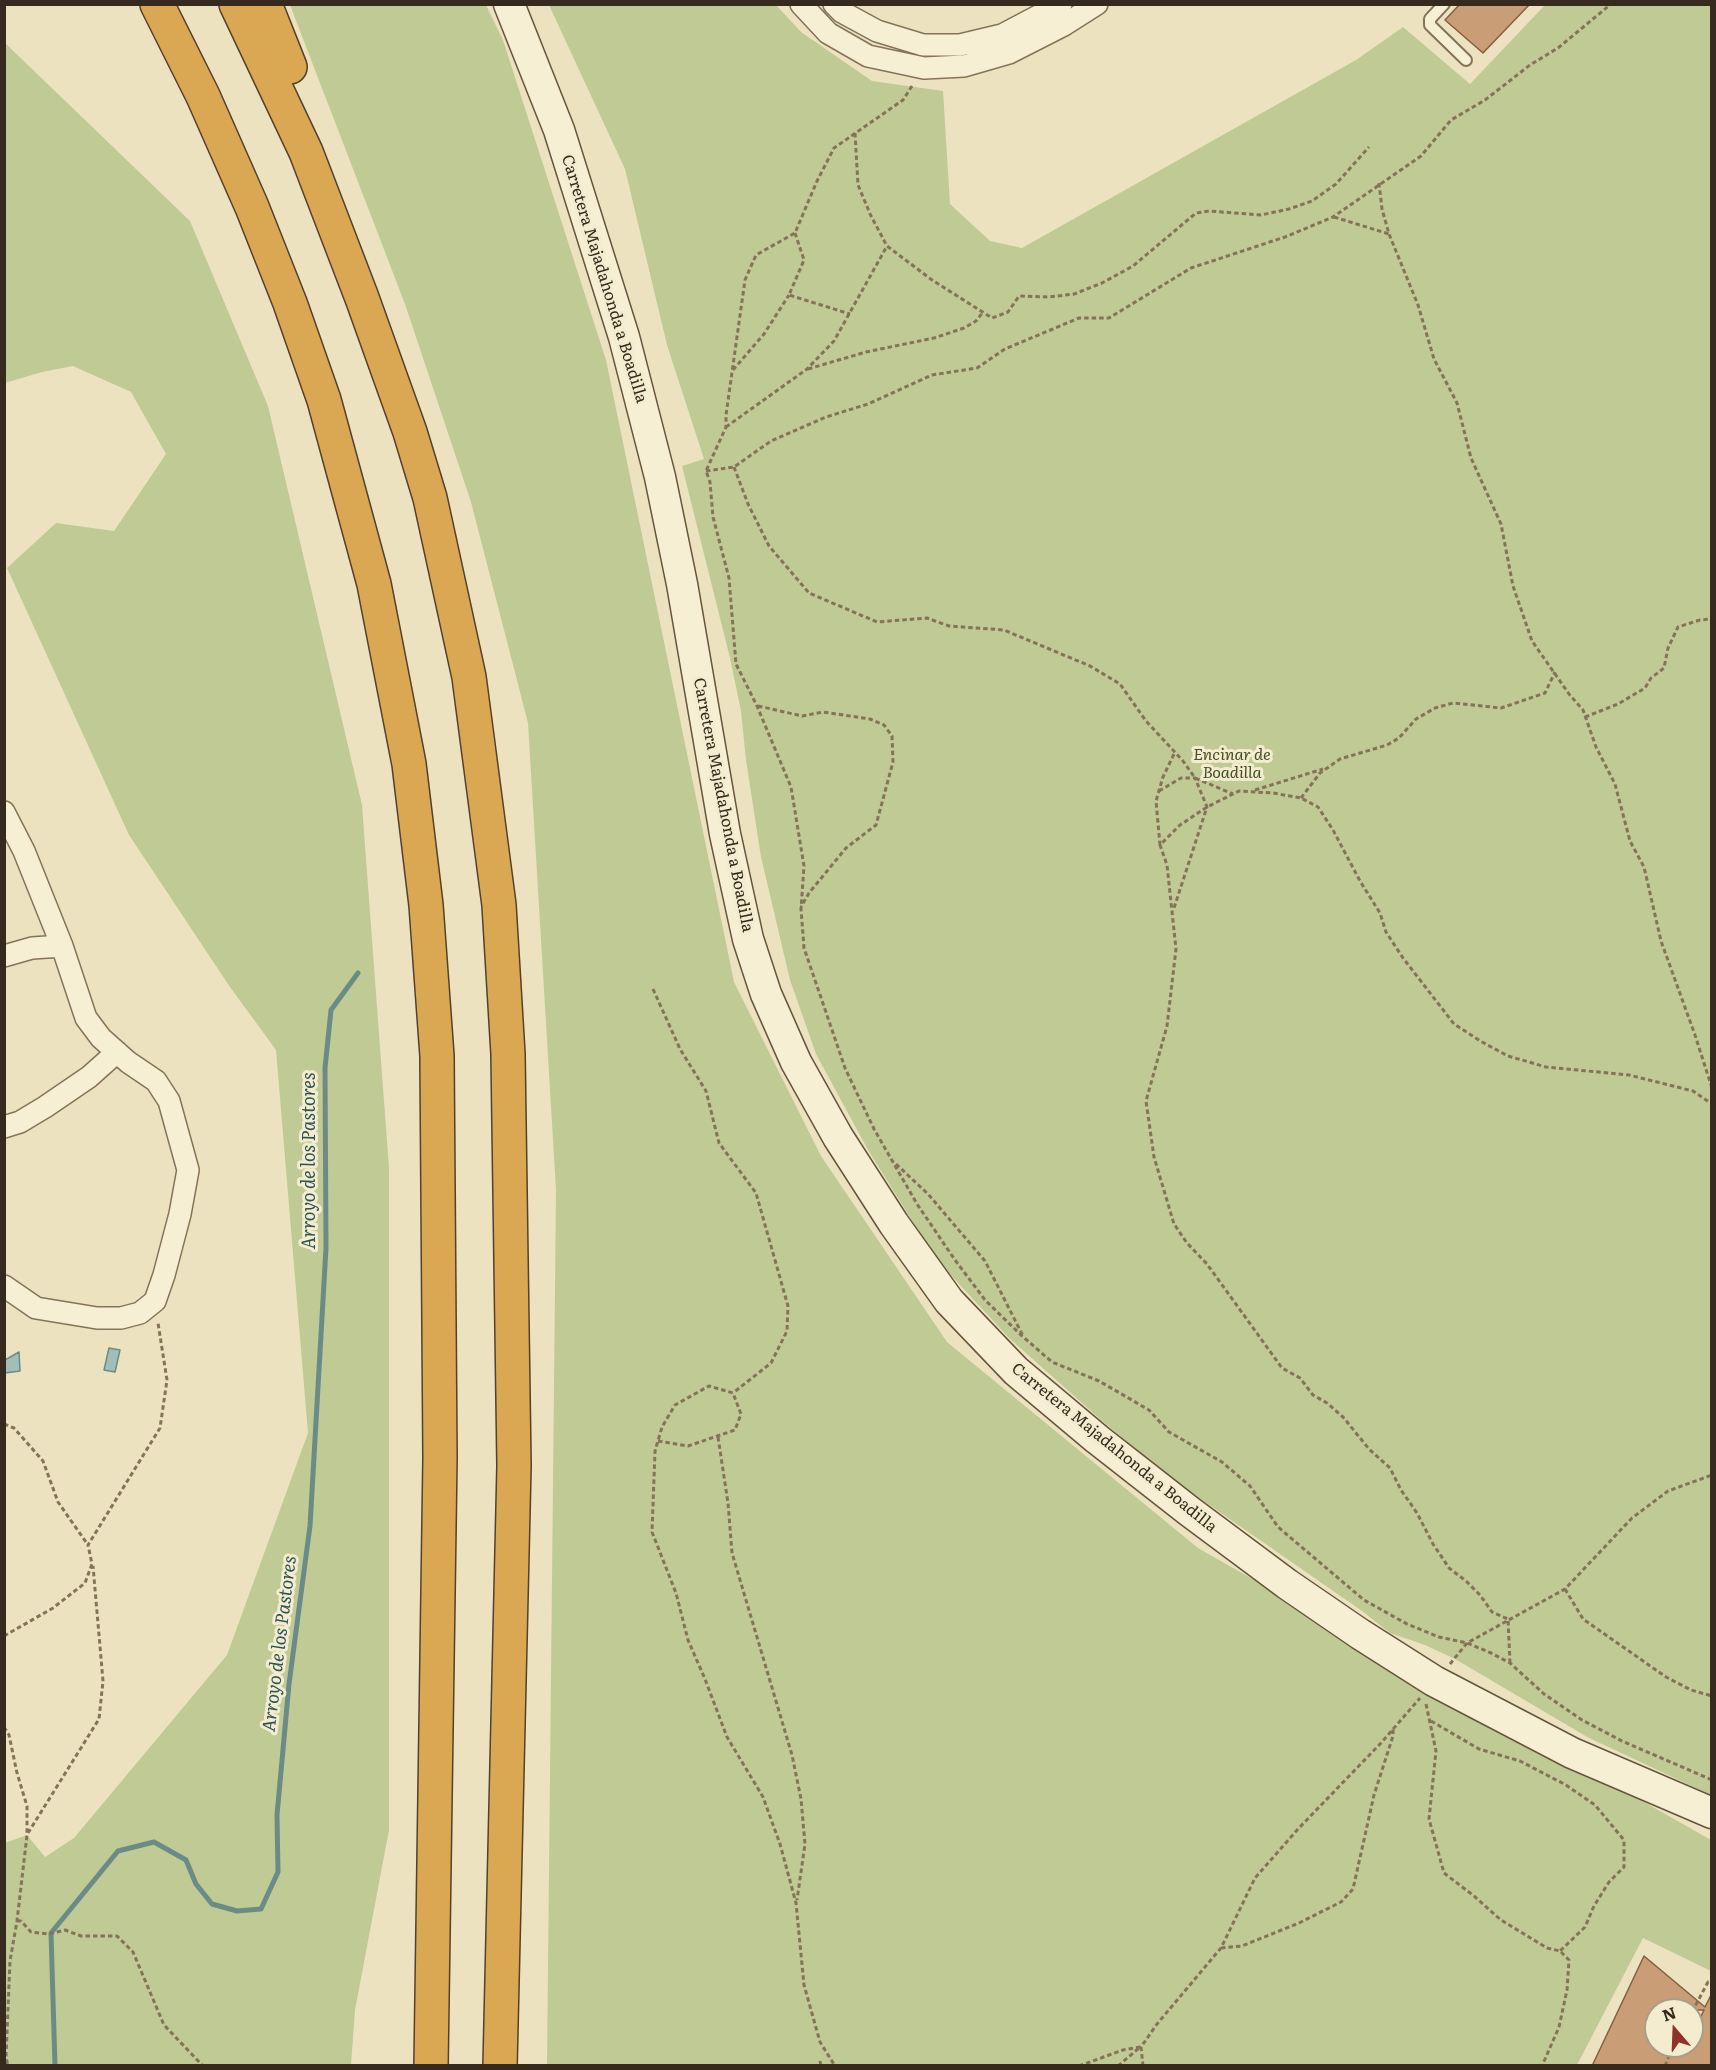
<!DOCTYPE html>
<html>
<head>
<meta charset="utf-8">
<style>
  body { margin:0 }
  #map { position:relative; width:1716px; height:2070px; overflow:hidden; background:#ece2c0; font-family:Literata,serif }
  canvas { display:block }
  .frame { position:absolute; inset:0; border:6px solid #352a1d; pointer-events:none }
  .north { position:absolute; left:1644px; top:1998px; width:60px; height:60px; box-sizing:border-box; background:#f4eccf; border:2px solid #a89e88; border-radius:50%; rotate:341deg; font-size:16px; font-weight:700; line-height:24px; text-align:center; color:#352a1d }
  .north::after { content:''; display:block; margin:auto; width:21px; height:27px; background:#92302b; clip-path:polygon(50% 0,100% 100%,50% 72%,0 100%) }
</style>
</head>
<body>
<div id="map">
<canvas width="1716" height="2070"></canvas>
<div class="frame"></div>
<div class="north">N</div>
</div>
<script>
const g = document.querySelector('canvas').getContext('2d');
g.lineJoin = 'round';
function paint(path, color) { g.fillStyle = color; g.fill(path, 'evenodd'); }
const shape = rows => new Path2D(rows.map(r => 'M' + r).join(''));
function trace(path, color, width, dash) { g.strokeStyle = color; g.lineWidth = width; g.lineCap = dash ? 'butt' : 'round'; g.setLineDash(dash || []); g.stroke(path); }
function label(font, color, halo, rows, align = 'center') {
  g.font = font + ' Literata,serif'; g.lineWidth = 6; g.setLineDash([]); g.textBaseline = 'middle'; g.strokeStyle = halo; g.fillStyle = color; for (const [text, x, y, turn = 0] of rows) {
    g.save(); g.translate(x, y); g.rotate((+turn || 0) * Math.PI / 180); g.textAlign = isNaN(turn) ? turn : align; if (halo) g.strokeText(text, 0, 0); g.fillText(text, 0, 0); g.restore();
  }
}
paint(shape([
  [290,5,486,5,503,40,606,360,734,982,821,1156,947,1342,1198,1548,1711,1840,1711,1971,1643,1938,1577,2065,547,2065,556,1190,528,723,471,502,405,304],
  [549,5,776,5,801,32,872,81,943,91,950,204,990,241,1022,248,1356,60,1403,27,1470,84,1545,5,1711,5,1711,1795,1589,1738,1455,1659,1425,1645,1390,1633,1362,1611,1172,1479,1100,1419,1009,1338,936,1259,868,1150,816,1054,790,980,761,857,746,760,741,711,730,658,682,466,704,459,667,345,625,169],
  [4,42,190,221,268,406,362,805,389,1168,389,1830,355,2010,351,2065,5,2065,5,1843,27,1835,45,1857,74,1838,227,1655,308,1433,276,1050,230,987,129,835,7,568,56,523,114,531,166,454,131,392,73,366,42,372,5,383]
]), '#c0ca95');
const water = shape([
  [109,1348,120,1350,115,1372,104,1370,109,1348],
  [19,1352,20,1371,5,1373,5,1360,19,1352]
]);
paint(water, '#a3beb8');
trace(water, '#6b8c86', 1.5);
trace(shape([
  [55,2066,51,1933,118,1851,154,1842,186,1860,196,1884,212,1904,237,1911,261,1909,278,1872,277,1815,289,1684,310,1526,326,1248,325,1068,331,1010,358,973]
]), '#6b8c86', 5);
const building = shape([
  [1460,4,1530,4,1483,53,1445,20,1460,4],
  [1644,1956,1705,2007,1712,1993,1712,2066,1592,2066,1644,1956],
  [1656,2010,1704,2010,1692,2035,1692,2046,1656,2046,1656,2010]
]);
paint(building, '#c99e77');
trace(building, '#835e3f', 1.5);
const lane = shape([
  [1444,4,1430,19,1430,25,1466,60]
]);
const street = shape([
  [801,4,828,33,868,56,924,68,964,66,1009,53,1064,25,1097,4],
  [834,4,842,12,877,31,923,45,960,45,1002,35,1061,4],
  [4,812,24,851,62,946,86,1018,101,1038,128,1062,156,1081,169,1101,188,1170,180,1214,164,1275,155,1301,140,1313,121,1318,97,1318,36,1308,4,1286],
  [4,956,32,948,62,946],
  [4,1127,20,1122,45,1107,89,1077,117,1052]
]);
const secondary = shape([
  [509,4,559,130,624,337,660,477,682,584,725,834,748,939,766,994,796,1062,838,1137,894,1224,949,1301,1016,1371,1097,1439,1189,1511,1287,1584,1360,1634,1434,1681,1572,1753,1712,1813]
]);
const highway = shape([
  [157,4,203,96,252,207,290,303,324,400,374,584,409,764,426,905,437,1056,440,1458,431,2066],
  [236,4,306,152,362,298,410,432,430,498,469,677,499,905,508,1054,514,1466,500,2066],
  [265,4,290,67]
]);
trace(lane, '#857359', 14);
trace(street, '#857359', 24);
trace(secondary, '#66543c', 33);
trace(highway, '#52412d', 36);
trace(shape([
  [912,86,903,100,834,148,817,181,795,233,756,255,745,280,726,415,726,427,706,471,710,482,713,517,729,578,736,664,757,706,791,787,804,866,801,909,804,948,845,1068,874,1129,917,1204,955,1260,985,1300,1021,1335,1052,1362,1099,1381,1149,1410,1169,1432,1222,1462,1250,1486,1278,1527,1364,1600,1407,1624,1439,1637,1467,1643,1491,1653,1510,1663,1544,1694,1582,1720,1622,1741,1712,1780],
  [855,133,858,185,871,216,887,246,932,280,992,318,1008,312,1019,296,1049,297,1074,294,1102,283,1133,266,1196,213,1209,211,1261,215,1289,209,1312,201,1336,184,1369,147],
  [1379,183,1382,209,1389,234,1418,305,1434,359,1457,403,1471,458,1501,524,1513,586,1532,641,1569,694,1583,710,1596,747,1615,784,1630,841,1644,867,1661,941,1695,1035,1712,1088],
  [1334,217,1389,234],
  [795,233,804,260,789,295,850,314],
  [808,369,866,352,934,338,964,328,976,321,983,312],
  [733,370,764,334,789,295],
  [726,427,807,369,834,341,887,246],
  [734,467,748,504,769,546,809,593,877,622,927,618,949,626,1004,630,1090,666,1120,684,1146,721,1183,761,1195,778,1233,794],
  [706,471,734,467,771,441,826,417,868,404,932,375,977,368,1005,349,1079,318,1109,318,1191,268,1285,237,1333,217,1421,156,1451,120,1485,100,1530,65,1558,48,1611,4],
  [758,706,802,716,823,712,870,719,884,725,892,736,893,762,876,825,846,848,809,893,801,907],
  [1585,717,1618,704,1645,688,1651,678,1664,668,1668,648,1678,627,1700,620,1712,619],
  [1255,790,1323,769],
  [1159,791,1181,778,1195,778,1207,807,1173,911],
  [1301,798,1320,773,1340,759,1387,745,1399,738,1416,719,1435,708,1453,703,1501,708,1545,693,1555,672],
  [1160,845,1156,801,1163,777,1175,752],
  [653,989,680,1049,706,1091,719,1143,756,1193,788,1306,787,1331,771,1363,733,1393],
  [896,1164,928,1194,985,1261,1023,1336],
  [4,1424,14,1428,43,1461,58,1502,88,1545],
  [718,1437,728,1503,732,1553,792,1755,801,1799,805,1844,797,1900],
  [658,1441,688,1446,735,1430,741,1414,733,1393,709,1386,675,1405,662,1427,655,1451,652,1532,676,1593,688,1640,705,1679,727,1737,763,1797,780,1844,796,1903,804,1985,820,2042,835,2066],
  [1565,1589,1583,1619,1666,1677,1691,1690,1712,1696],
  [4,1636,53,1608,85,1583,92,1564,88,1545,160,1428,167,1380,158,1323],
  [1510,1663,1508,1619,1492,1612,1480,1595,1466,1581,1449,1568,1433,1544,1417,1513,1401,1490,1390,1468,1369,1449,1343,1417,1327,1403,1313,1395,1300,1378,1282,1368,1207,1264,1187,1243,1174,1224,1154,1157,1146,1101,1167,1026,1176,949,1167,865,1160,845,1180,825,1207,807,1239,791,1273,793,1301,798,1318,807,1333,830,1360,881,1380,913,1386,932,1403,958,1454,1024,1482,1042,1508,1056,1546,1067,1629,1075,1693,1091,1712,1104],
  [1450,1664,1467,1643,1565,1589,1632,1518,1668,1491,1712,1475],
  [1426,1704,1436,1751,1429,1819,1444,1873,1474,1896,1501,1920,1547,1948,1560,1951,1569,1960,1567,1990,1559,2027,1542,2066],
  [1431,1721,1479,1749,1520,1761,1566,1785,1595,1805,1624,1840,1624,1867,1609,1882,1594,1906,1585,1927,1560,1951],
  [4,1727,9,1735,17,1773,27,1806,27,1835,17,1921,10,1961,6,2057,8,2066],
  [28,1833,99,1719,103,1681,93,1566],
  [17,1921,21,1921,31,1932,49,1934,65,1930,81,1936,117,1936,133,1952,164,2025,203,2066],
  [1221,1948,1242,1946,1299,1923,1341,1902,1353,1889,1374,1795,1393,1736,1393,1729],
  [1692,2012,1708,1982,1712,1983],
  [820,2061,821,2066],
  [1079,2066,1123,2050,1141,2047],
  [1118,2066,1139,2048],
  [1143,2066,1141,2047,1157,2024,1221,1948,1255,1878,1298,1829,1381,1743,1420,1698],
  [1665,2066,1673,2046]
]), '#857359', 3, [4.5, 3]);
trace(lane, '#f7efd3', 10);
trace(street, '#f7efd3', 21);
trace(secondary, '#f7efd3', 30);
trace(highway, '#daa752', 33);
label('16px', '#352a1d', '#f4eccf', [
  ["Carretera Majadahonda a Boadilla",604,279,73],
  ["Carretera Majadahonda a Boadilla",723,805,79],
  ["Carretera Majadahonda a Boadilla",1114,1448,39]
]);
label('italic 16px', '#425024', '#f4eccf', [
  ["Encinar de",1232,755],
  ["Boadilla",1232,773]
]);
label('italic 18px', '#2c5454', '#f4eccf', [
  ["Arroyo de los Pastores",310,1161,-90],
  ["Arroyo de los Pastores",280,1644,-83]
]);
</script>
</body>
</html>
